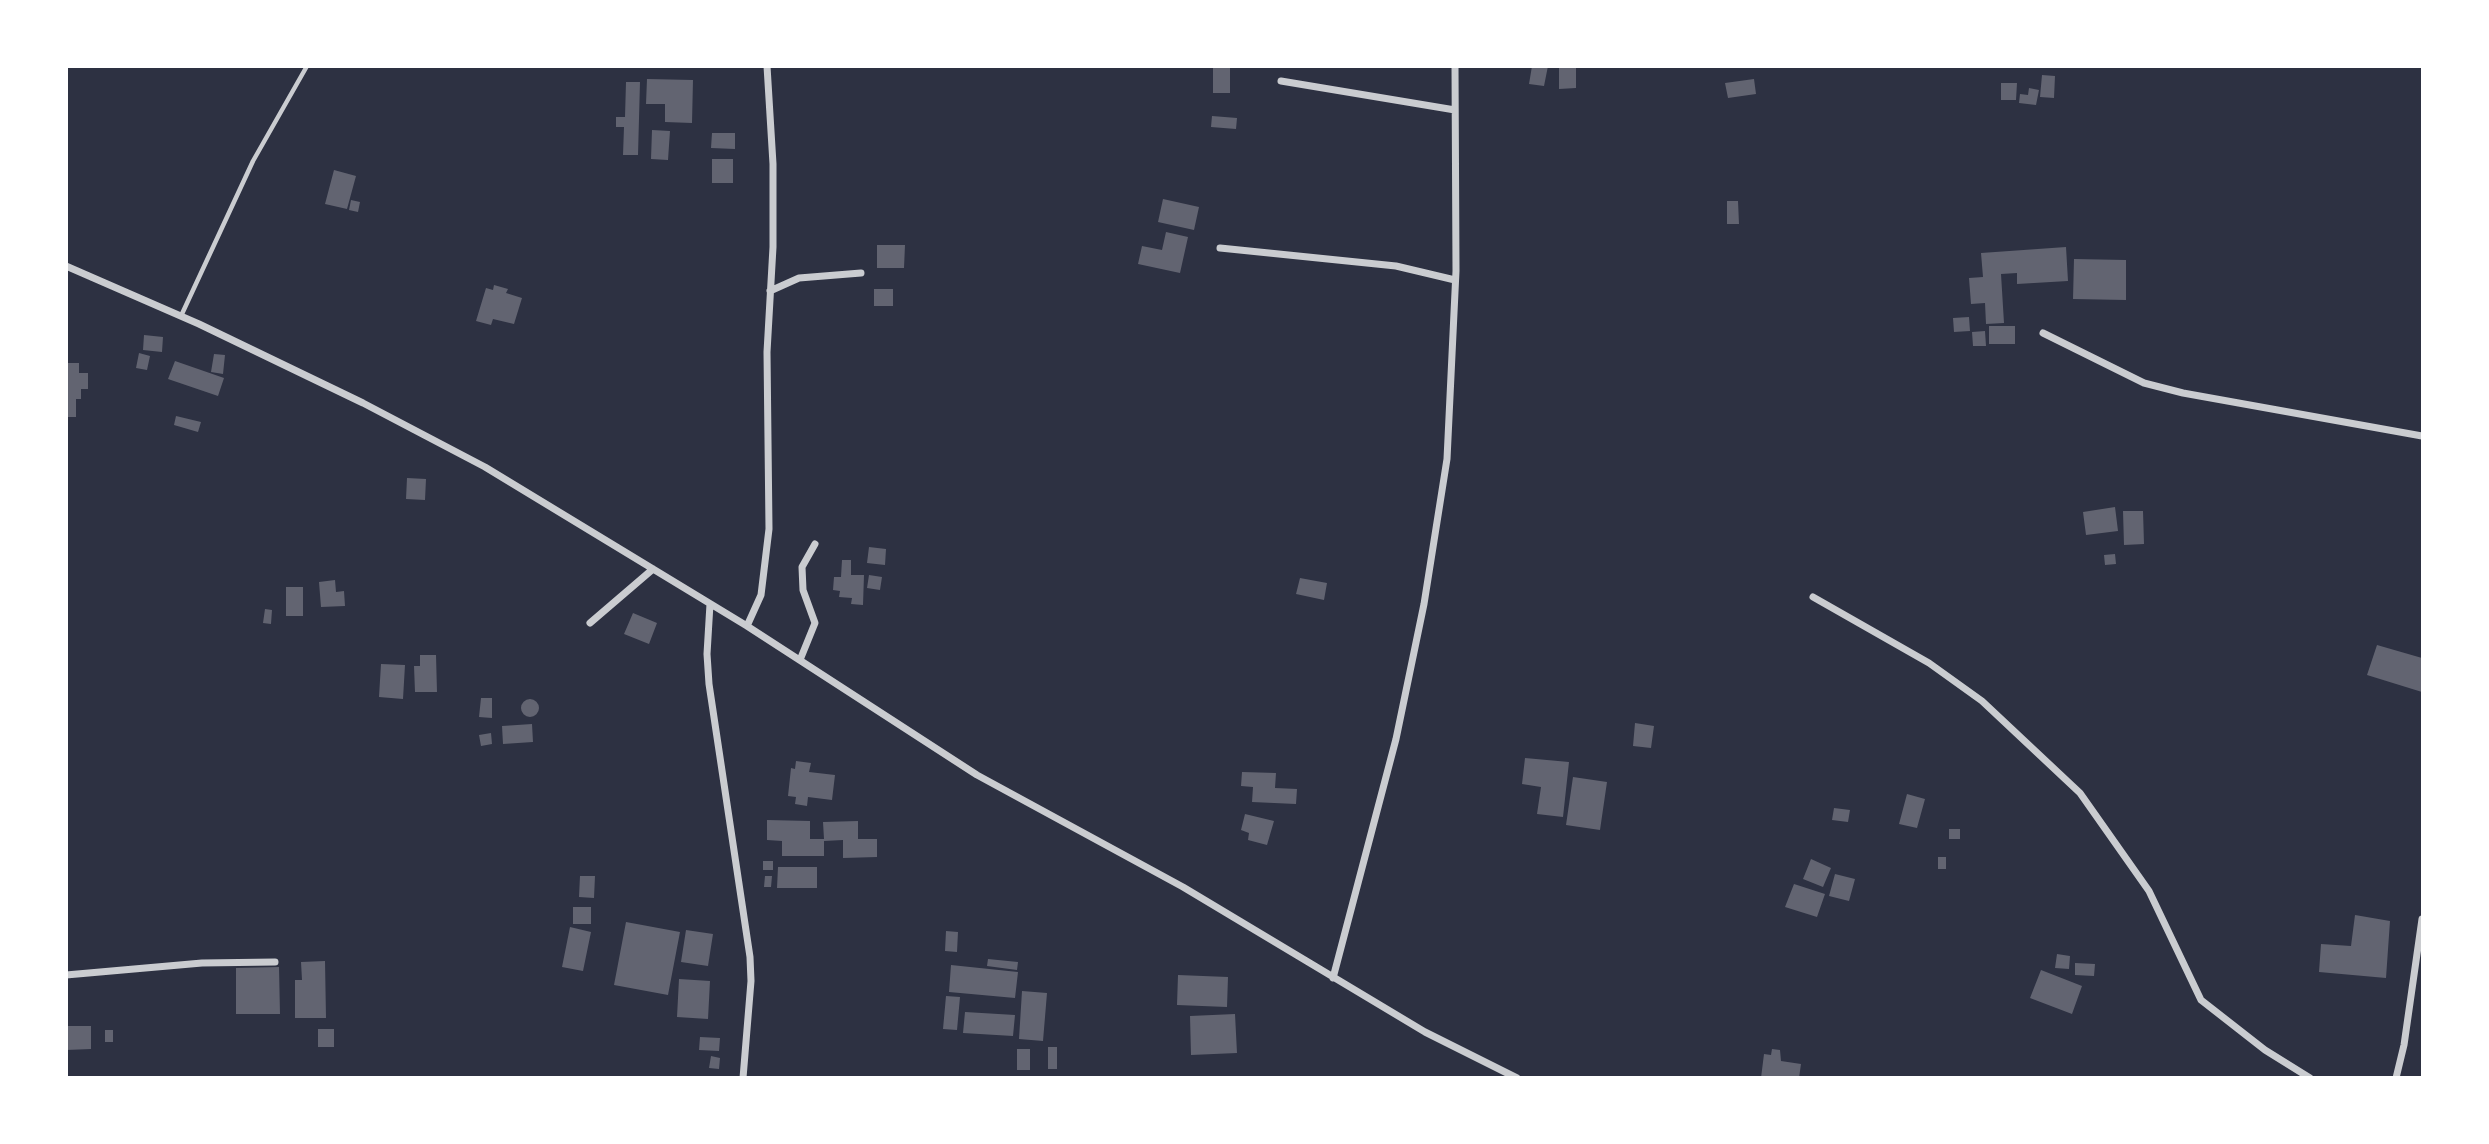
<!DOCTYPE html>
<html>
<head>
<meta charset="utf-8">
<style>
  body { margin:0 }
  #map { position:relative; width:2489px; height:1144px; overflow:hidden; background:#2d3142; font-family:Jost,sans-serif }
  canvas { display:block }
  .frame { position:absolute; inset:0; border:68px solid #fff; pointer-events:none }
</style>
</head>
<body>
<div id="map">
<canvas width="2489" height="1144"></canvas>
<div class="frame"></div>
</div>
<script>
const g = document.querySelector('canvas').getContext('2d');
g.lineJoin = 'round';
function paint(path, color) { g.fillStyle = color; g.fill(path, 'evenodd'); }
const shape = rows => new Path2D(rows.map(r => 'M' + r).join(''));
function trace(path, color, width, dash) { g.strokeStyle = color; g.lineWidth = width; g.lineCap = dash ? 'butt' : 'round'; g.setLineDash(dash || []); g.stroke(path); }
paint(shape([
  [1213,66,1230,66,1230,93,1213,93],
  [1532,66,1548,66,1544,86,1529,84],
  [1559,68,1576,68,1576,88,1559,89],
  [2042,75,2055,76,2054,98,2040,97],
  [647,79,693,80,692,123,665,122,665,104,646,104],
  [1754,79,1756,94,1728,98,1725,83],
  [626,82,640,82,638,155,623,155,624,127,616,127,616,117,625,117],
  [2001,83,2017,83,2016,100,2001,100],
  [2029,88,2039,90,2036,105,2019,103,2020,94,2028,95],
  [1212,116,1237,118,1236,129,1211,127],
  [652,130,670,131,668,160,651,159],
  [712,133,735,133,735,149,711,148],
  [712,159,733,159,733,183,712,183],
  [334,170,356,176,347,209,325,204],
  [1163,199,1199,207,1194,230,1158,222],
  [351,200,360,202,358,212,349,210],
  [1727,201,1738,201,1739,224,1727,224],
  [1166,232,1188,237,1180,273,1138,264,1142,246,1162,250],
  [877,245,905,245,904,268,877,268],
  [2066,247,2068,281,2017,284,2017,273,2001,274,2004,323,1986,324,1985,303,1971,304,1969,278,1983,277,1981,253],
  [2074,259,2126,260,2126,300,2073,299],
  [494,285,508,289,506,293,522,298,514,324,493,319,491,325,476,321,486,288,493,290],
  [874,289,893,289,893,306,874,306],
  [1969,317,1970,331,1954,332,1953,318],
  [1989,326,2015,326,2015,344,1989,344],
  [1985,331,1986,346,1973,346,1972,332],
  [144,335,163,337,162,352,143,350],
  [139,353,150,356,147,370,136,368],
  [214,354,225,355,223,374,211,372],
  [175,361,224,378,218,396,168,379],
  [66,363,79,363,79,373,88,373,88,389,81,389,81,399,76,399,76,417,66,417],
  [176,416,201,422,198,432,174,425],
  [407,478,426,479,425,500,406,499],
  [2115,507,2118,531,2086,535,2083,512],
  [2123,511,2143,511,2144,544,2124,545],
  [869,547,886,549,885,565,867,563],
  [2115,554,2116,564,2105,565,2104,555],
  [842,560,851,560,851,575,864,575,863,605,851,604,852,598,839,597,840,591,833,590,834,577,841,577],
  [869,575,882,577,880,590,867,588],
  [1300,578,1327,583,1324,600,1296,594],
  [335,580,336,592,344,591,345,606,321,607,319,582],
  [286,587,303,587,303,616,286,616],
  [265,609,272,610,271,624,263,623],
  [633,613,657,623,649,644,624,634],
  [2377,645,2422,658,2422,692,2367,675],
  [420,655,436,655,437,692,415,692,414,666,420,666],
  [381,664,405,665,403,699,379,697],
  [481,698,492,698,492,718,479,717],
  '521 708a9 9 0 1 1 18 0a9 9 0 1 1-18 0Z',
  [1635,723,1654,726,1651,748,1633,746],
  [532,724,533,742,503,744,502,726],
  [491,733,492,744,481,746,479,735],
  [1525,758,1569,762,1563,817,1537,814,1541,787,1522,784],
  [796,761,811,763,809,772,835,775,832,800,808,797,807,806,795,804,796,797,788,796,791,768,795,769],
  [1242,772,1276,773,1275,788,1297,789,1296,804,1252,802,1253,787,1241,786],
  [1573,777,1607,782,1600,830,1566,825],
  [1907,794,1925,799,1917,828,1899,824],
  [1834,808,1850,810,1848,822,1832,820],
  [1245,814,1274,821,1267,845,1248,840,1249,833,1241,830],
  [767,820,810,821,810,839,824,839,823,822,858,821,858,839,877,839,877,857,843,858,843,840,824,841,824,856,782,856,782,841,767,840],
  [1949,829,1960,829,1960,839,1949,839],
  [1938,857,1946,857,1946,869,1938,869],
  [1811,859,1831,868,1823,887,1803,879],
  [763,861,773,861,773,870,763,870],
  [778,867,817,867,817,888,777,888],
  [1835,874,1855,879,1849,901,1829,896],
  [580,876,595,876,594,898,579,897],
  [765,876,772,876,771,887,764,887],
  [1794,884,1825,894,1817,917,1785,907],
  [573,907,591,907,591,924,573,924],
  [2355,915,2390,921,2386,978,2319,972,2321,944,2351,946],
  [626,922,680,932,668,995,614,985],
  [570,927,591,932,583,971,562,967],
  [686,930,713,934,708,966,681,962],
  [946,931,958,932,957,952,945,951],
  [2057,954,2070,956,2069,969,2055,968],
  [988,959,1018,962,1017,970,987,966],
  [325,961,326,1018,295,1018,295,980,302,980,301,962],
  [2075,963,2095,964,2094,976,2075,975],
  [951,965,1018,972,1015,998,949,992],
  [279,967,280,1014,236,1014,236,968],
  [2041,970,2082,986,2072,1014,2030,998],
  [1178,975,1228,977,1227,1007,1177,1005],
  [679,979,710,981,708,1019,677,1017],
  [1022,991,1047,993,1043,1041,1019,1039],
  [946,996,960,997,957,1030,943,1029],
  [965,1012,1015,1015,1013,1036,963,1033],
  [1235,1014,1237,1053,1191,1055,1190,1016],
  [66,1026,91,1026,91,1049,66,1050],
  [318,1029,334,1029,334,1047,318,1047],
  [105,1030,113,1030,113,1042,105,1042],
  [700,1037,720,1038,719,1051,699,1050],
  [1048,1047,1057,1047,1057,1069,1048,1069],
  [1017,1049,1030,1049,1030,1070,1017,1070],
  [1772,1049,1780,1050,1781,1061,1801,1064,1799,1078,1761,1078,1764,1054,1771,1055],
  [711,1056,720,1058,719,1069,709,1068]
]), '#626471');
trace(shape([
  [181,316,253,161,307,66]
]), '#caccd0', 4.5);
trace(shape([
  [1281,81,1455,110],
  [1220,248,1396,266,1455,280],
  [66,266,199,324,363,403,485,467,747,626,977,775,1183,887,1425,1032,1517,1078],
  [770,291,799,278,861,273],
  [2043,333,2144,383,2183,393,2422,436],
  [1813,597,1929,663,1982,701,2080,793,2149,891,2201,1000,2265,1050,2310,1078],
  [710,604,707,654,709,684,750,957,751,981,743,1078],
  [590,623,653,569],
  [747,626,761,595,769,529,767,352,773,247,773,164,767,66],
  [800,660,815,623,803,590,802,567,815,544],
  [66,975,202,963,275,962],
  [1333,978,1396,739,1424,604,1447,459,1456,271,1455,66],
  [2396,1078,2404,1045,2422,919]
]), '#caccd0', 7);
</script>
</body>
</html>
